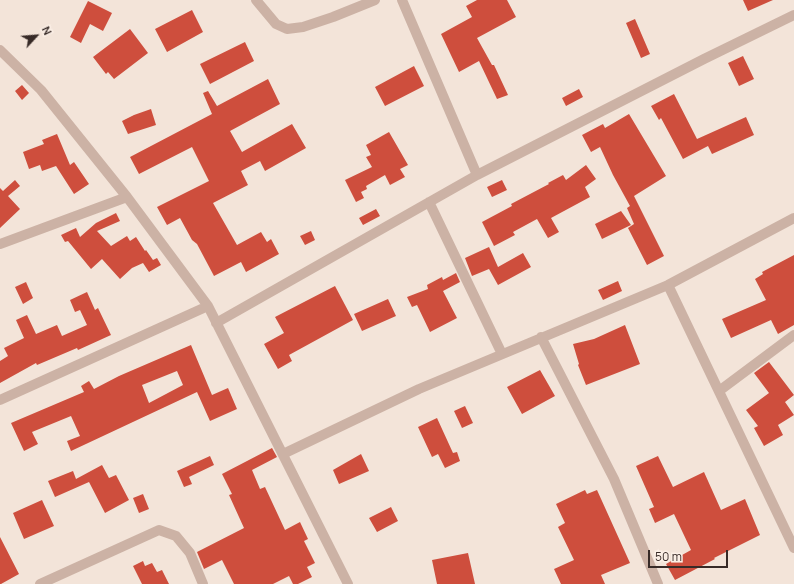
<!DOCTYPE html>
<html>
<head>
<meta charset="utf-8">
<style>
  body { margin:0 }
  #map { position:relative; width:794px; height:584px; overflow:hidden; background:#f3e4d9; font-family:Manrope,sans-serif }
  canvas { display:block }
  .north { position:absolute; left:16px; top:16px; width:40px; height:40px; -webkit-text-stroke:3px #fbefe6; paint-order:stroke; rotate:64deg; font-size:11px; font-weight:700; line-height:16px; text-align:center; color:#372a27 }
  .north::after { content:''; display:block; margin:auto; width:14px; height:18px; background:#372a27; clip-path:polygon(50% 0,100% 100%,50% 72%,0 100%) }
  .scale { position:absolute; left:648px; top:550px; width:80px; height:18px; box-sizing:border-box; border:2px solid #372a27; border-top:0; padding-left:5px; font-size:12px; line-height:14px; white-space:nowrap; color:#372a27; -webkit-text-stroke:3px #fbefe6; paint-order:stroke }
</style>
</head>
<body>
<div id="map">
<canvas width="794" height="584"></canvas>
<div class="north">N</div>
<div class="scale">50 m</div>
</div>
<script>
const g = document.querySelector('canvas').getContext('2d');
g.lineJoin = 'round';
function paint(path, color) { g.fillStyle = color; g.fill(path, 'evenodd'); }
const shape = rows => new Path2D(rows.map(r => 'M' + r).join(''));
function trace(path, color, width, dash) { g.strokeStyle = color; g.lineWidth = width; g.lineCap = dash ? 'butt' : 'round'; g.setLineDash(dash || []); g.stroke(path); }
paint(shape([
  [477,0,507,0,516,17,477,38,492,65,494,65,508,95,497,99,479,61,459,72,441,34,472,17,466,6],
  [743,0,773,0,748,11],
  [88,1,112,13,103,31,90,24,81,43,70,37],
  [192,10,203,32,167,52,155,29],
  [635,19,650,54,641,58,626,23],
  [130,29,148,53,114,79,108,72,106,74,93,57],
  [245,42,254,61,210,84,200,64],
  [743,56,754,79,739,86,728,63],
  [414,66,424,86,385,106,375,87],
  [268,79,280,104,230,131,242,152,292,124,306,148,265,171,260,161,241,171,248,185,213,203,237,245,261,232,267,242,271,239,279,254,246,272,241,262,214,276,197,244,192,240,180,218,167,225,157,207,209,181,192,147,139,174,130,157,212,114,203,93,208,91,217,106],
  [22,85,29,93,22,100,15,91],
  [579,89,583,97,566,106,562,98],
  [674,94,697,139,746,117,754,135,712,154,708,146,683,159,661,118,659,120,651,106],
  [151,109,156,125,128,134,122,121,134,115],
  [629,114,666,176,634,196,664,256,647,265,628,228,634,224,627,208,630,206,613,175,600,147,591,152,582,135,603,124,605,128],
  [389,132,408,165,400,169,405,177,390,185,385,175,366,186,367,189,361,192,364,198,356,202,345,180,372,167,366,157,371,155,366,145],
  [57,134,70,165,74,162,89,184,74,194,56,166,42,171,40,165,29,169,23,152,44,144,42,140],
  [586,165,596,179,585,187,590,197,551,218,559,232,548,238,537,219,513,232,515,235,494,246,482,222,512,206,511,204,549,184,548,183,563,175,566,180],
  [15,180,20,186,8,196,20,209,0,228,0,188,3,191],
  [502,180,507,190,492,197,487,187],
  [376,209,380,216,363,225,359,218],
  [621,211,631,225,602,239,595,224],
  [116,213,120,221,97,231,111,246,127,236,130,241,136,237,145,251,146,250,153,260,157,258,161,265,149,272,143,263,132,268,120,279,102,259,91,269,68,241,65,242,61,235,76,228,80,237,96,223],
  [311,231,315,240,305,245,300,236],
  [489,247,498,267,523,253,531,267,498,285,489,269,472,276,465,258],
  [794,255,794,325,778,334,771,320,731,338,722,319,766,300,755,279,763,274,762,272],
  [456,273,460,282,443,291,457,318,430,332,417,305,412,307,407,297,428,289,427,285,442,277,443,280],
  [618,281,622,291,603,300,598,290],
  [26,282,33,298,23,304,15,287],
  [335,286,353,320,289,355,292,361,278,369,264,344,284,333,275,317],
  [87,292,95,310,98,308,111,335,78,350,77,348,37,365,36,363,0,383,0,361,8,356,4,348,24,338,16,320,27,315,36,334,57,325,62,336,87,325,80,310,75,312,70,300],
  [388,299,396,316,362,331,354,314],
  [625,325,640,364,586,385,578,365,579,364,573,344,594,339],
  [191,345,212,395,228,388,237,409,210,421,197,392,71,451,67,441,80,436,71,416,32,432,38,444,24,451,11,423,84,392,81,386,89,381,94,389,119,376],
  [177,371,183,385,149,403,142,385],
  [769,362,794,395,785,402,794,415,778,425,783,435,764,446,754,428,758,426,746,410,769,393,754,373],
  [540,370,555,396,522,414,507,387],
  [465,406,473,423,462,428,454,411],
  [437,418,453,453,457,452,460,461,445,468,438,454,432,457,418,427],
  [272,448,277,457,252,470,260,489,265,487,285,530,300,522,308,539,304,541,315,563,307,567,312,577,298,584,293,584,289,576,273,584,234,584,222,560,204,569,197,552,244,528,229,495,232,494,222,474],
  [361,454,369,471,339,484,333,470],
  [210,456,214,465,189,477,192,484,184,487,177,471],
  [658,456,673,487,704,472,721,510,745,499,760,535,714,558,715,559,675,580,666,564,691,550,674,514,655,523,649,509,654,507,636,466],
  [102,465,109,478,116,475,129,500,105,513,89,482,55,497,48,481,73,471,76,479],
  [585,490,587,494,597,490,630,563,601,575,605,584,561,584,554,569,574,560,558,527,565,523,556,504],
  [143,494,149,509,139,513,133,498],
  [42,500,54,526,24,539,13,513],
  [391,507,398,521,377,532,369,518],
  [0,537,19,574,1,584,0,584],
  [468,553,475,584,437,584,432,560],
  [143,561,145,566,152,563,157,572,162,570,169,584,142,584,133,566]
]), '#ce4e3d');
trace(shape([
  [256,0,276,24,287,29,303,27,333,17,375,0],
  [402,0,477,175],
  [0,50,41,90,127,197,208,306,348,584],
  [429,202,502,354],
  [0,244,127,197],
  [668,285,794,548],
  [216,323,477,175,704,59,794,15],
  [541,337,614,479,658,584],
  [719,391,794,335],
  [0,400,208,306],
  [283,454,419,389,668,285,794,218],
  [40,584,159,530,176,536,190,553,203,584]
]), '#ccb2a5', 10);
</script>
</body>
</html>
